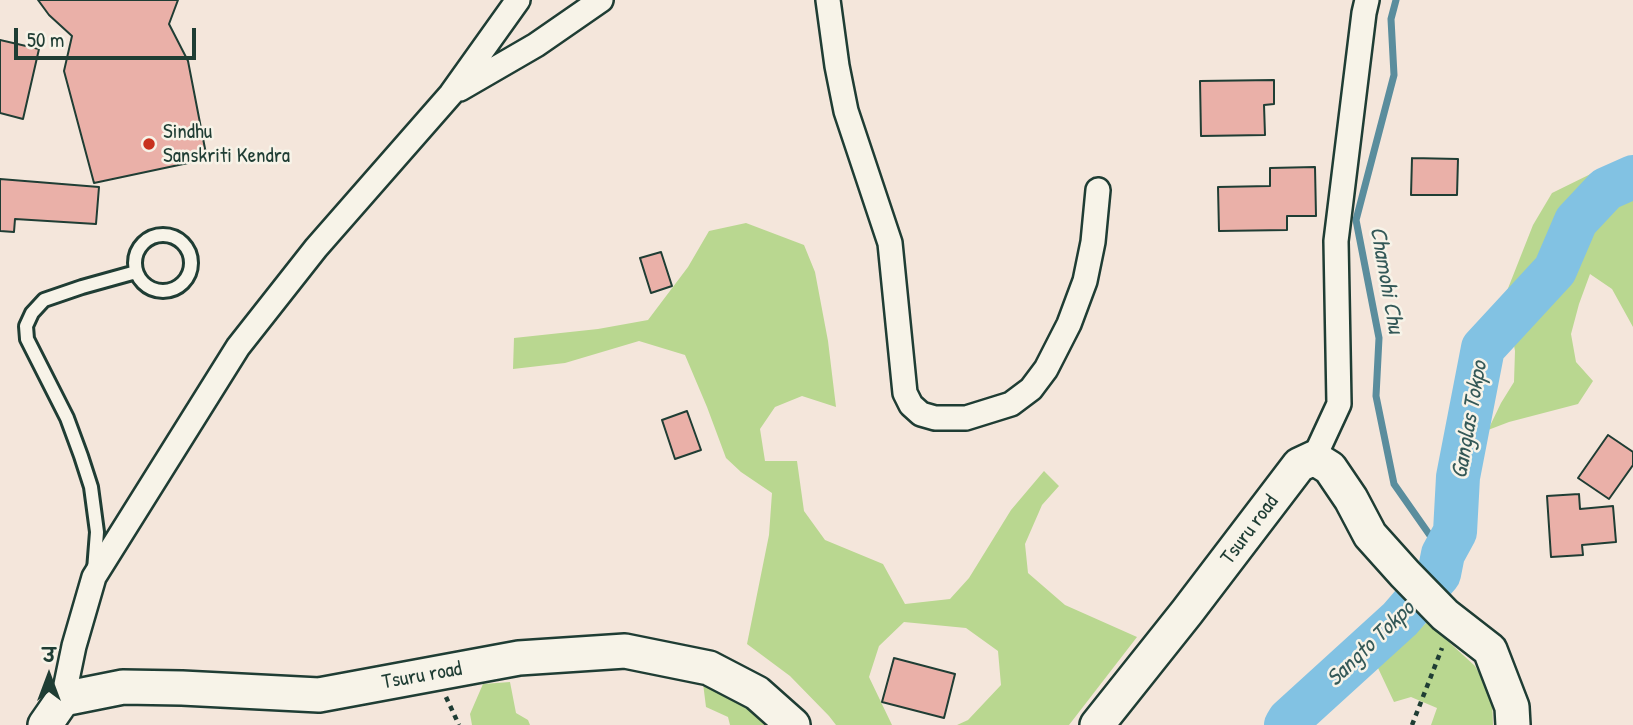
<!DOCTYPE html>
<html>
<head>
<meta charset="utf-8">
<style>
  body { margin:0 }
  #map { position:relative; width:1633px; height:725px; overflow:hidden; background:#f4e6db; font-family:"Patrick Hand","Playpen Sans Deva",sans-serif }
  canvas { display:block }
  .north { position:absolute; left:14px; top:641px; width:70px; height:70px; -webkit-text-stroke:5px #f7f3e8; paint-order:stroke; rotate:0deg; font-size:19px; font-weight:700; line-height:28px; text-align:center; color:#1f3d34 }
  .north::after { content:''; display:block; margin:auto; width:24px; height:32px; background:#1f3d34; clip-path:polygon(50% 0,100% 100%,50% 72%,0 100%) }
  .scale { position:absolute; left:14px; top:28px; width:182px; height:32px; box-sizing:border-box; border:4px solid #1f3d34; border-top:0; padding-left:9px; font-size:21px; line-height:24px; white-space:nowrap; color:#1f3d34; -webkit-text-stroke:5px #f7f3e8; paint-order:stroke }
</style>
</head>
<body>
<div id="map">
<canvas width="1633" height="725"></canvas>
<div class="north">उ</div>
<div class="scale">50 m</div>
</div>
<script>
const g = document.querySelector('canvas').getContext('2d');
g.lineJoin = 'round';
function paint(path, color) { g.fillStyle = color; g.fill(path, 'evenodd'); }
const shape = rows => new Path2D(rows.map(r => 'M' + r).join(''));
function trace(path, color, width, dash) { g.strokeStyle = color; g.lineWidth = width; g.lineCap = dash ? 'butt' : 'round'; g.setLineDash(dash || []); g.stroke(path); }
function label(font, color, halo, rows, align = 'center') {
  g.font = font + ' "Patrick Hand",sans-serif'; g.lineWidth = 5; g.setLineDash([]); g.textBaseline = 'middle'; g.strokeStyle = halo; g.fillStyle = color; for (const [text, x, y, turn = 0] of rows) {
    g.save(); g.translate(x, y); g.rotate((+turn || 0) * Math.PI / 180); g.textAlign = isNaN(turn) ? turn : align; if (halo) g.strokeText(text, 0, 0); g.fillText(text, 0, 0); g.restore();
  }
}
paint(shape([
  [1633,156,1633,327,1612,289,1590,274,1579,304,1571,334,1576,362,1593,381,1578,404,1509,422,1488,430,1501,403,1514,382,1515,351,1505,296,1533,225,1552,193,1613,163],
  [746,223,804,245,815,272,828,341,836,407,802,396,775,407,760,429,765,461,797,461,804,511,825,540,883,564,905,604,950,599,969,578,1011,510,1044,471,1059,486,1042,505,1025,544,1028,573,1065,605,1137,637,1069,725,957,725,968,720,1001,685,998,651,966,628,904,622,879,646,869,677,892,725,836,725,829,716,790,676,747,644,769,535,772,493,741,472,726,458,707,407,685,355,639,341,565,363,513,369,514,338,598,329,648,320,688,267,709,231],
  [1427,622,1475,666,1492,697,1493,725,1431,725,1437,708,1411,697,1394,702,1378,668],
  [510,682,516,713,528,720,530,725,472,725,470,714,483,684],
  [718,682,772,725,730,725,728,717,706,707,703,683]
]), '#b9d790');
trace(shape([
  [1396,0,1391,19,1394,75,1356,220,1379,338,1376,396,1394,484,1443,554]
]), '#5a8d9d', 7);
trace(shape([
  [1286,725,1289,720,1400,619,1439,574,1443,554,1455,532,1458,477,1483,348,1555,270,1576,221,1606,189,1633,177]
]), '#82c2e3', 44);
const building = shape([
  [38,0,178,0,169,24,188,61,207,159,94,183,64,71,72,36,49,15,38,0],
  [0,40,39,49,23,119,0,113,0,40],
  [1274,80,1274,104,1264,105,1265,135,1201,136,1200,81,1274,80],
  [1412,158,1458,159,1457,195,1411,195,1412,158],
  [1315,167,1316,216,1287,216,1287,230,1219,231,1218,187,1270,186,1270,168,1315,167],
  [0,179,99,187,96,224,15,219,14,232,0,231,0,179],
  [661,252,672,286,651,293,640,258,661,252],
  [687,411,701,450,675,459,662,420,687,411],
  [1608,435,1633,452,1633,465,1609,499,1578,478,1608,435],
  [1579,494,1580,509,1613,506,1616,542,1582,545,1583,555,1551,557,1547,496,1579,494],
  [894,658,955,674,944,718,882,702,894,658]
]);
paint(building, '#eab0a8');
trace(building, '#1f3d34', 2);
const lane = shape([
  '135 263a28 28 0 1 1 56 0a28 28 0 1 1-56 0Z',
  [94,570,97,532,91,487,81,456,67,418,27,339,26,326,32,313,44,300,82,287,136,272]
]);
const street = shape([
  [828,0,837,66,846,111,890,243,905,393,911,405,921,414,935,418,966,418,1011,404,1031,389,1046,369,1069,324,1085,281,1093,242,1098,190],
  [460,89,536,45,601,0],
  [1314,458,1339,404,1336,241,1364,13,1367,0],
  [63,699,74,646,94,577,238,347,316,248,451,94,518,0]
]);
const secondary = shape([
  [45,725,63,699,123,687,182,688,319,695,519,658,625,651,709,668,757,693,793,725],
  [1097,725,1187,612,1299,465,1314,458,1330,468,1351,499,1370,535,1405,574,1445,615,1490,650,1512,707,1513,725]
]);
trace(lane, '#1f3d34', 18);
trace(street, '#1f3d34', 28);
trace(secondary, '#1f3d34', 38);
trace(shape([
  [446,697,459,725],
  [1412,725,1442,648]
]), '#1f3d34', 4.5, [5, 5]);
trace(lane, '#f7f3e8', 12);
trace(street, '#f7f3e8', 23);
trace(secondary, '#f7f3e8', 33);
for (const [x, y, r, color] of [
  [149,144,7,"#c8321e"]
]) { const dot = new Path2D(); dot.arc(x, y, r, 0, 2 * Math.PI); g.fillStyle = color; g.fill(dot); trace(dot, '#f7f3e8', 2.5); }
label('21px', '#1f3d34', '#f7f3e8', [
  ["Sindhu",163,132],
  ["Sanskriti Kendra",163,156]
], 'left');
label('21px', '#1f3d34', '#f7f3e8', [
  ["Tsuru road",1250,530,-53],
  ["Tsuru road",422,676,-10]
]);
label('italic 23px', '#335857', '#f7f3e8', [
  ["Chamohi Chu",1386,280,80],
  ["Ganglas Tokpo",1470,420,-80],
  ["Sangto Tokpo",1371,644,-44]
]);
</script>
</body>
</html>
